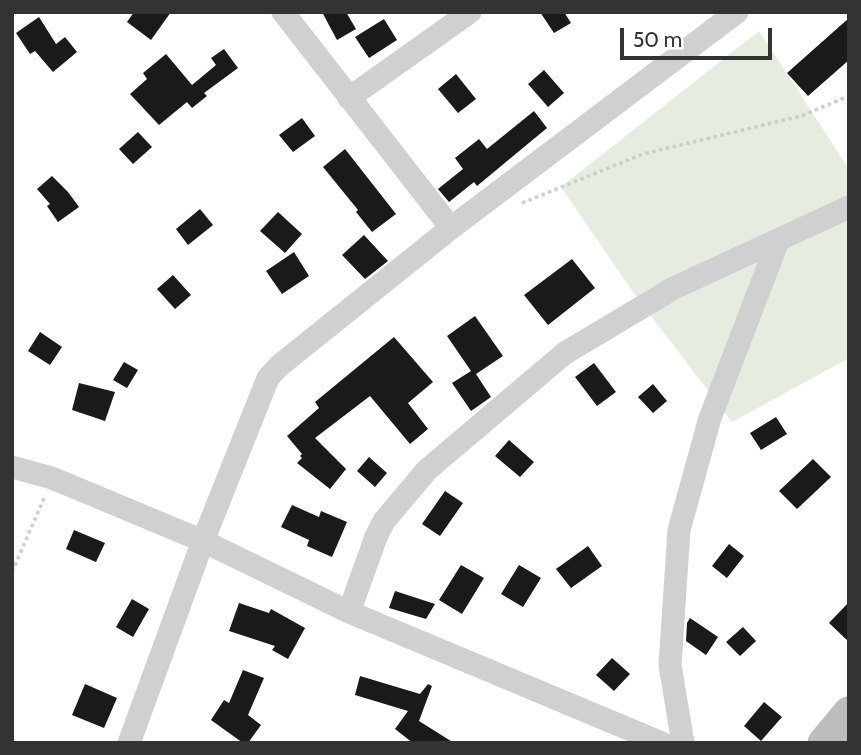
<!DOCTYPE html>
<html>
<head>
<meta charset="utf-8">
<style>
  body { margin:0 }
  #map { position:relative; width:861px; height:755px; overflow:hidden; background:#fff; font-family:Cabin,sans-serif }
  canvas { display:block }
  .frame { position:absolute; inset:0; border:14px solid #333; pointer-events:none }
  .scale { position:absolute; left:620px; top:28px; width:152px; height:32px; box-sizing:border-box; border:4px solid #333; border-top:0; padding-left:9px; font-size:21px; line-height:24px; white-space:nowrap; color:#333; -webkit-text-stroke:5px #fff; paint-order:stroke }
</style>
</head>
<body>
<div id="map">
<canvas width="861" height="755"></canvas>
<div class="frame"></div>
<div class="scale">50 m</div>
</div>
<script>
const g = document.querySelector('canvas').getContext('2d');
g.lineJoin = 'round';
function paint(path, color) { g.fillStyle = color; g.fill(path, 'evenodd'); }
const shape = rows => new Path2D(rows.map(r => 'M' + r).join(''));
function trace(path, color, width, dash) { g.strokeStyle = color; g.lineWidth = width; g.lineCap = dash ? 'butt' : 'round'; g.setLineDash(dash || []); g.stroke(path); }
paint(shape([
  [759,31,849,169,849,358,732,422,635,295,561,187]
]), '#e6ecdf');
paint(shape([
  [134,12,171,12,151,40,127,22],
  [322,12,346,12,356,29,337,40],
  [540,12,564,12,571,23,554,33],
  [39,17,56,44,65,37,77,52,53,72,35,51,30,54,16,33],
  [849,18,849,60,808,96,787,73],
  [384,19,397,40,369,58,355,37],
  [224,49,238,68,204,93,207,96,192,108,187,102,159,125,130,94,147,79,143,73,166,54,192,85,216,65,211,58],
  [544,70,564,93,548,107,528,84],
  [456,74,476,99,458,113,438,89],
  [534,111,547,128,477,186,474,182,449,202,438,189,463,169,455,158,479,139,487,149],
  [302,118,315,136,293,152,279,135],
  [138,132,152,147,133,164,119,149],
  [345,149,396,214,372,232,356,212,358,210,323,167],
  [52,176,68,192,79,207,58,222,47,206,50,204,37,189],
  [200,209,213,225,188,245,176,229],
  [278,212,302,234,285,253,260,231],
  [364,235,388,261,365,279,342,255],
  [294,252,309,276,282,294,266,271],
  [572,259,595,288,548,325,524,295],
  [173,275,191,295,175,309,157,289],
  [475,316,503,356,476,374,491,397,471,411,452,383,471,371,447,336],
  [40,332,62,347,50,365,28,351],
  [394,337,433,382,408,403,428,429,410,444,370,396,315,438,346,469,330,489,297,463,302,458,300,456,302,454,287,436,319,408,315,402],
  [124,362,138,370,127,388,113,380],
  [594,363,616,392,597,406,575,377],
  [79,383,115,392,105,421,72,410],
  [653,384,667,401,653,413,638,397],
  [776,417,787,434,761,450,750,433],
  [509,440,534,462,520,477,495,456],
  [369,457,387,473,375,487,357,471],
  [813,459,831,477,797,509,779,491],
  [445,491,463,503,440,536,422,524],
  [292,505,319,517,321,511,347,522,332,557,307,546,309,540,281,527],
  [74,530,105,543,96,562,66,549],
  [729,544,744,556,727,578,712,566],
  [588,546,602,566,571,588,556,569],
  [461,565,484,578,462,614,439,600],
  [519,565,541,578,523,607,501,594],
  [395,591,435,604,426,619,389,608],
  [132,599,149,609,133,637,116,627],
  [849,602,849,642,829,623],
  [239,603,269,613,271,609,305,628,288,659,272,650,275,646,229,631],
  [690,618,718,637,706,655,686,641,687,623],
  [743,627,756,641,740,656,726,642],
  [612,658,630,674,614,691,596,675],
  [243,670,264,678,248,715,261,725,248,743,243,743,211,720,224,700,229,703],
  [360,676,420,694,428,684,432,686,419,721,454,743,413,743,395,729,408,711,355,695],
  [85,684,117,698,104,728,72,715],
  [764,702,782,717,761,741,744,726]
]), '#1a1a1a');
trace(shape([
  [522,203,643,154,801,116,849,96],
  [12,572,45,496]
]), '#cdcdcd', 3.5, [3.5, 3.5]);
trace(shape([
  [283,12,451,228],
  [349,98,470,12],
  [12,467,52,478,203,541,349,612,662,743],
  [349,612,376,537,384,521,427,470,565,353,674,288,849,207],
  [129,743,203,541,268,378,279,366,451,228,737,12],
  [683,743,670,665,679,530,710,418,778,241]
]), '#d0d0d0', 23);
trace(shape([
  [824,743,849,713]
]), '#bdbdbd', 33);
</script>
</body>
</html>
